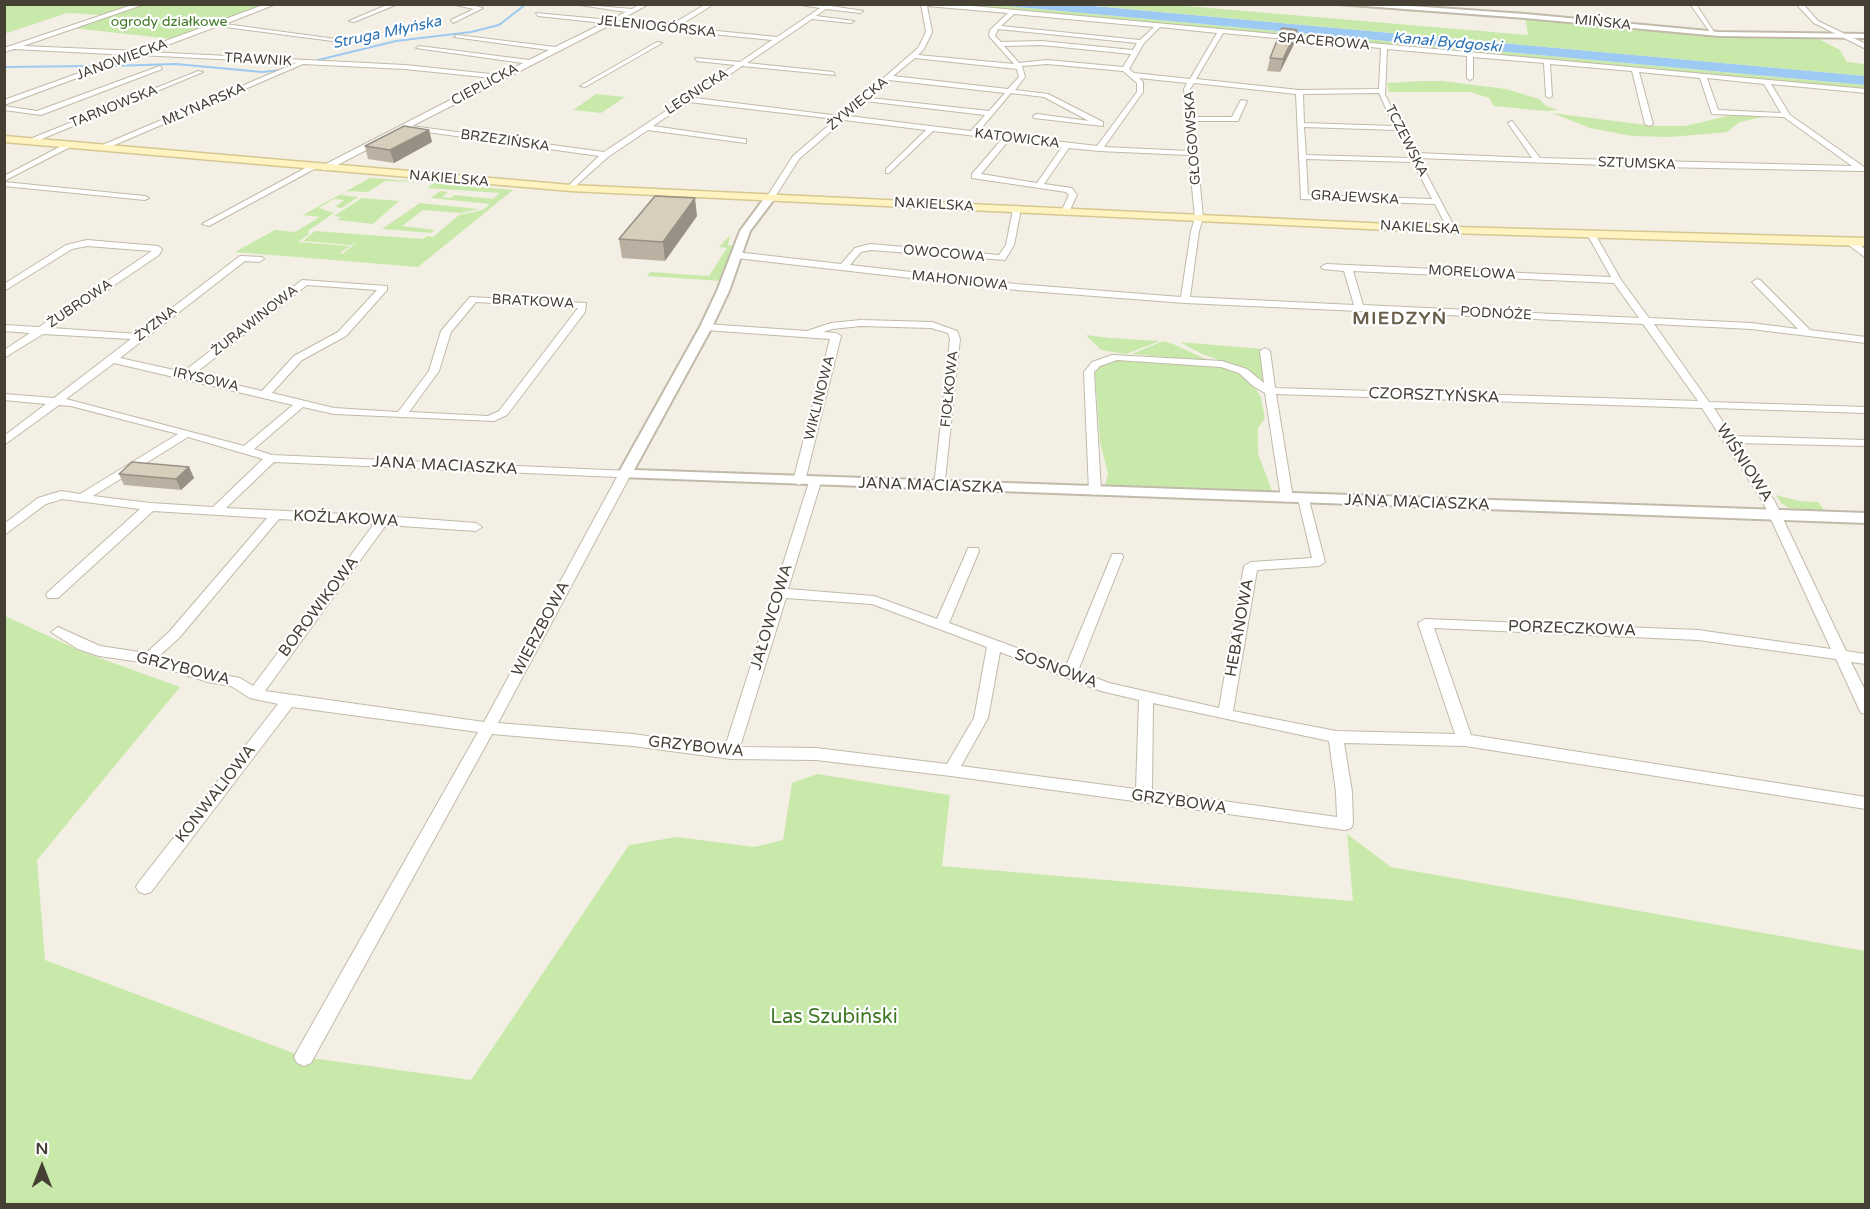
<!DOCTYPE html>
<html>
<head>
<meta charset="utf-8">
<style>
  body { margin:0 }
  #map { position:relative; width:1870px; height:1209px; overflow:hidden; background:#f3efe4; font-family:"Varela Round",sans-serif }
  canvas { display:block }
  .frame { position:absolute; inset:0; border:6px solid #453f34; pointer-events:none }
  .north { position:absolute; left:12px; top:1137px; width:60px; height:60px; -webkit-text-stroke:4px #fff; paint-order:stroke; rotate:0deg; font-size:16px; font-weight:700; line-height:24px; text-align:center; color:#453f34 }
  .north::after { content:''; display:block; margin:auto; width:21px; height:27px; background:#453f34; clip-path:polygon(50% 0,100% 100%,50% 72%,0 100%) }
</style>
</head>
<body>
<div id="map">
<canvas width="1870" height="1209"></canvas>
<div class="frame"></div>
<div class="north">N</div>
</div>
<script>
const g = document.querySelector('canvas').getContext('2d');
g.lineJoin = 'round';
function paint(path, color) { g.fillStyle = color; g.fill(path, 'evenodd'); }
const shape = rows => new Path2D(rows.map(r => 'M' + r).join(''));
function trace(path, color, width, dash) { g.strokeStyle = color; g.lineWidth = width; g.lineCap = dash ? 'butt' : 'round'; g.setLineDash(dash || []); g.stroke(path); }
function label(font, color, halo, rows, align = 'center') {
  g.font = font + ' "Varela Round",sans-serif'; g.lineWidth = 4.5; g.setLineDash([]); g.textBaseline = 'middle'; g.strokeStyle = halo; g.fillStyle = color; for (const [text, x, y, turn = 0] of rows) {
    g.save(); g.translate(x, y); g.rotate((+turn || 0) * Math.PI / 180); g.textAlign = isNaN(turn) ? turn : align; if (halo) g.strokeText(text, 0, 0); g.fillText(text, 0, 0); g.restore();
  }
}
paint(shape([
  [4,5,135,5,99,15,67,13,7,33,5,33],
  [144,5,266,5,173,39,72,28],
  [941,5,996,5,1809,80,1865,85,1865,90],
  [1084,5,1174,5,1528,35,1525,17,1701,34,1817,38,1840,50,1847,62,1865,64,1865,76],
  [1420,81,1442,81,1506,89,1539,99,1546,106,1558,110,1546,111,1494,106,1489,98,1470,92,1389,92,1387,83],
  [596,94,625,97,601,113,573,110],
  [1552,113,1654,126,1685,126,1732,115,1763,117,1740,122,1727,132,1671,137,1632,136,1590,128],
  [370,178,427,182,385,181,368,192,346,191,341,195,358,197,342,208,335,207,344,200,334,199,319,208,334,213,308,231,309,234,298,242,350,246,340,253,342,254,356,243,351,245,303,241,315,231,423,239,427,236,433,237,459,215,483,210,490,204,431,198,440,191,448,192,442,197,451,198,454,195,493,199,500,193,427,188,434,183,513,190,418,267,235,252,275,230,295,232,320,217,303,215],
  [362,198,399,201,373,224,337,220,341,217,334,216],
  [420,203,479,209,461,213,423,210,402,226,435,230,431,233,382,229],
  [730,235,728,245,734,246,722,281,647,276,650,272,709,276,727,248,719,247],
  [1086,335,1110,338,1160,341,1126,354,1119,353,1101,350],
  [1163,341,1173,344,1212,362,1132,354],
  [1180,342,1262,349,1268,385,1260,382,1243,368,1202,354],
  [1126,359,1218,365,1240,370,1254,385,1261,398,1265,418,1258,428,1258,453,1272,491,1105,485,1108,474,1100,442,1095,373,1100,364,1109,360],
  [1776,495,1799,501,1818,502,1825,511,1789,508,1781,503],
  [5,616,83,652,180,687,37,860,45,960,304,1057,471,1080,629,845,677,837,754,847,783,840,792,783,817,774,950,795,942,866,1353,901,1347,834,1391,867,1865,951,1865,1204,5,1204]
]), '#c9e9ab');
paint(shape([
  [996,5,1082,5,1865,76,1865,85]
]), '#9dcaf2');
trace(shape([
  [318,60,396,41,471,32,499,25,526,4],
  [111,66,176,64,262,72,282,70],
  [4,67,95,66]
]), '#9dcaf2', 2);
const minor = shape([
  [135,4,145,4,23,46,138,51,266,4,276,4,225,24,343,40,340,42,218,26,149,52,405,65,500,75,523,63,416,48,419,46,529,60,549,50,454,37,457,35,555,47,604,23,538,16,536,13,610,20,626,12,573,4,632,9,640,4,649,4,618,21,669,26,706,4,714,4,677,27,777,37,820,8,794,4,833,4,831,6,863,11,860,13,826,9,816,16,854,21,851,23,812,19,747,63,833,72,835,75,742,66,695,98,840,116,918,48,926,32,921,4,951,4,1866,89,1866,93,1771,84,1790,115,1864,167,1864,171,1861,171,1660,167,1418,158,1456,230,1452,233,1448,230,1435,204,1301,199,1296,94,1194,83,1190,89,1193,117,1232,117,1241,100,1247,101,1238,121,1194,121,1203,218,1199,231,1190,297,1354,305,1344,271,1323,269,1321,267,1326,264,1611,277,1587,234,1591,231,1595,234,1621,280,1649,318,1751,323,1798,329,1754,284,1752,282,1757,279,1760,280,1810,330,1866,337,1866,343,1751,329,1654,324,1709,402,1866,407,1866,413,1714,408,1732,436,1866,440,1866,446,1737,443,1775,502,1846,651,1866,654,1866,664,1851,662,1866,692,1866,714,1861,713,1859,709,1836,659,1698,640,1434,628,1471,735,1866,797,1866,809,1465,746,1344,743,1352,792,1353,824,1351,828,1345,830,951,776,816,760,731,759,633,746,492,734,311,1063,304,1066,297,1063,294,1057,297,1051,478,732,292,707,151,892,145,894,139,892,136,887,139,882,278,704,250,698,231,686,208,682,148,663,99,656,78,649,51,632,58,627,100,646,146,653,169,632,267,518,153,511,58,598,48,598,46,595,48,592,140,509,62,499,46,504,4,535,4,524,38,498,61,491,80,494,178,434,71,406,59,405,4,445,4,436,46,404,4,400,4,394,54,398,131,339,43,334,4,358,4,350,30,333,4,331,4,325,39,327,152,251,87,246,72,249,4,291,4,284,66,245,87,240,158,246,162,249,159,255,51,328,138,334,240,256,262,257,264,259,259,262,245,261,120,358,183,372,302,280,387,286,387,290,346,336,302,360,272,393,334,408,398,412,429,371,441,331,470,297,586,303,585,312,507,415,494,421,334,414,303,407,254,449,272,455,629,471,631,474,498,723,633,734,725,747,809,482,815,478,821,482,788,589,874,596,937,619,967,551,968,548,978,548,979,551,949,623,1066,666,1111,557,1112,554,1122,554,1123,557,1078,671,1109,683,1219,708,1244,566,1251,562,1312,558,1298,499,1304,495,1308,496,1325,562,1319,566,1257,570,1233,711,1336,731,1455,734,1418,623,1425,619,1698,630,1831,649,1763,502,1702,408,1276,394,1293,498,1287,502,1281,498,1265,393,1253,386,1239,373,1221,367,1117,360,1100,366,1094,372,1101,491,1095,495,1089,491,1084,372,1092,362,1112,355,1222,361,1247,369,1264,383,1260,351,1265,348,1270,351,1275,388,1698,401,1643,324,1185,303,1016,290,736,258,732,255,736,252,841,264,855,248,870,244,999,255,1006,245,1013,209,1017,206,1021,209,1014,245,1005,260,870,250,861,252,850,265,1016,284,1181,297,1191,231,1195,218,1189,155,1099,151,1069,148,1044,184,1072,188,1077,195,1069,212,1065,215,1061,212,1069,195,1066,192,972,178,972,174,1002,139,933,131,889,173,886,173,886,169,926,130,844,120,799,159,773,200,767,200,766,198,793,156,836,119,689,102,653,126,743,139,746,139,746,143,648,130,608,157,571,190,568,190,568,186,599,156,413,130,410,127,328,170,322,170,322,166,493,78,405,69,303,64,103,150,100,150,100,146,296,63,139,55,4,105,4,100,129,55,14,49,4,52,4,48,135,4],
  [927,6,1008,13,990,30,989,36,1014,64,918,55,924,49,932,32,927,6],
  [1014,14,1154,27,1140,40,1001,26,1014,14],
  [612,24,772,40,740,62,695,58,697,61,735,65,604,152,412,126,612,24],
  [1160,27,1217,33,1190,79,1134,73,1129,69,1144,43,1160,27],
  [998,29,1137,43,1133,50,1041,41,1001,42,995,36,998,29],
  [1223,33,1381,48,1379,89,1299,90,1196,79,1223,33],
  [1041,45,1131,54,1123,67,1047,60,1019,63,1004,46,1041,45],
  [1387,49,1467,56,1467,78,1470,80,1473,78,1473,57,1544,63,1546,96,1549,98,1552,96,1550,64,1632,71,1645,124,1649,126,1653,124,1639,72,1700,78,1712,114,1784,117,1852,166,1540,158,1512,121,1508,123,1532,158,1416,153,1385,95,1387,49],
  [915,58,1017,69,1019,77,1008,89,893,76,915,58],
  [1047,64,1123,71,1137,83,1137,92,1097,146,978,132,1011,93,1044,97,1089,121,1037,114,1033,116,1034,118,1103,126,1103,122,1048,94,1015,90,1025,77,1022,66,1047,64],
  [1139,78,1187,83,1184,89,1189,151,1104,147,1143,92,1143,82,1139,78],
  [1707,78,1764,84,1781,113,1718,110,1707,78],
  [889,80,1005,93,989,111,870,98,889,80],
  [1379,93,1394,126,1304,123,1303,94,1379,93],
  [865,101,985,115,971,131,848,116,865,101],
  [1304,127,1397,130,1411,158,1306,155,1304,127],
  [1009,140,1062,147,1037,183,981,174,1009,140],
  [1306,159,1413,162,1432,199,1308,195,1306,159],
  [1353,271,1614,283,1639,318,1363,305,1353,271],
  [307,285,377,290,338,332,294,356,262,391,193,375,307,285],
  [476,302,578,308,499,411,488,416,409,412,439,371,451,332,476,302],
  [114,363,293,405,244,446,66,399,114,363],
  [188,437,263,459,213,507,150,503,93,496,188,437],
  [274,462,617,477,484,722,265,691,386,525,476,531,482,527,476,523,384,516,226,508,274,462],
  [279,519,374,524,253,686,240,678,209,672,159,656,179,638,279,519],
  [786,598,872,604,987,647,974,718,947,764,816,748,740,747,786,598],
  [1000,652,1101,691,1139,700,1136,789,961,766,988,718,1000,652],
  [1153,703,1329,741,1336,792,1337,817,1152,791,1153,703],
  [389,4,398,4,354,22,349,21,389,4],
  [450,4,468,4,483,8,453,23,451,20,474,9,450,4],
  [1690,4,1696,4,1716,35,1712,35,1690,4],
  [1796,4,1803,4,1818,21,1866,44,1866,49,1814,23,1796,4],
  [657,42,662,43,585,87,580,86,657,42],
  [160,66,162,69,41,115,4,110,4,106,37,111,160,66],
  [198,71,203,72,32,143,25,141,198,71],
  [67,143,74,145,4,181,4,176,67,143],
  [311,165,318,167,209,226,202,224,311,165],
  [4,182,145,196,149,198,145,200,4,186,4,182],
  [1846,239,1852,239,1866,250,1866,258,1846,243,1846,239],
  [861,320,932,322,957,331,960,339,944,489,940,490,934,486,950,339,948,333,931,328,861,326,832,329,823,332,836,333,841,336,805,481,799,485,793,481,830,339,706,330,701,327,706,324,807,331,831,323,861,320]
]);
const tertiary = shape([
  [1338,4,1381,4,1525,14,1719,32,1866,34,1866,38,1719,36,1525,18,1338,4],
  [766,196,775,198,750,231,729,291,712,327,634,470,1866,513,1866,523,620,477,618,474,700,327,717,291,740,231,766,196]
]);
const secondary = shape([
  [4,136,571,185,1452,227,1866,238,1866,246,1452,233,571,191,4,142,4,136]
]);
trace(minor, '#c1baa9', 2);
trace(tertiary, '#c1baa9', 4);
trace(secondary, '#d5c792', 3);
paint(minor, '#fff');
paint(tertiary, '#fff');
paint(secondary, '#fff4c1');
paint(shape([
  [1295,42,1280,72,1267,71,1270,58],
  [429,130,432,142,394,163,368,159,365,146],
  [697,216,665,261,622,258,619,239],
  [189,467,194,478,181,490,124,485,119,474]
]), '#bab1a2');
paint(shape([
  [1297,30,1295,42,1280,72,1283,59],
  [429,130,432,142,394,163,390,150],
  [695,198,697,216,665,261,663,242],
  [189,467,194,478,181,490,176,479]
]), '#979084');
const building = shape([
  [1282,28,1297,30,1283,59,1270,58,1282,28],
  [404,126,429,130,390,150,365,146,404,126],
  [655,196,695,198,663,242,619,239,655,196],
  [132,462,189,467,176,479,119,474,132,462]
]);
paint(building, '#d8cebc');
trace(building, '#979084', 1.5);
label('14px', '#3f7825', '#fff', [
  ["ogrody działkowe",169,22]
]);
label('14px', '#453f34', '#fff', [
  ["MIŃSKA",1603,23,6],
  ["JELENIOGÓRSKA",657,27,6],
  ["SPACEROWA",1324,42,5],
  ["JANOWIECKA",122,60,-20],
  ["TRAWNIK",258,60,3],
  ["CIEPLICKA",485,85,-28],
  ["LEGNICKA",697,92,-33],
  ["ŻYWIECKA",858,104,-40],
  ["MŁYNARSKA",204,105,-23],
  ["TARNOWSKA",114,107,-22],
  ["GŁOGOWSKA",1193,138,-94],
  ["KATOWICKA",1017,139,7],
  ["BRZEZIŃSKA",505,141,8],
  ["TCZEWSKA",1406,141,63],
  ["SZTUMSKA",1637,164,2],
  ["NAKIELSKA",449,179,5],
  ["GRAJEWSKA",1355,198,3],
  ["NAKIELSKA",934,205,3],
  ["NAKIELSKA",1420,228,3],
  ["OWOCOWA",944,254,5],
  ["MORELOWA",1472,273,3],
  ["MAHONIOWA",960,281,6],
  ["BRATKOWA",533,302,3],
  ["ŻUBROWA",80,304,-34],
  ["PODNÓŻE",1496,314,3],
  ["ŻURAWINOWA",255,321,-38],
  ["ŻYZNA",156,324,-38],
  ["IRYSOWA",206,380,13],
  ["FIOŁKOWA",950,389,-84],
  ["WIKLINOWA",820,398,-76]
]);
label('italic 15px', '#2971b4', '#fff', [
  ["Struga Młyńska",387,33,-12],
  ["Kanał Bydgoski",1447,43,5]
]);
label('16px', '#453f34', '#fff', [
  ["CZORSZTYŃSKA",1434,396,2],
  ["WIŚNIOWA",1744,463,57],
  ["JANA MACIASZKA",445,466,3],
  ["JANA MACIASZKA",931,486,2],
  ["JANA MACIASZKA",1417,503,2],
  ["KOŹLAKOWA",346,519,3],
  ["BOROWIKOWA",319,607,-53],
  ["JAŁOWCOWA",772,617,-73],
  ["HEBANOWA",1240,628,-80],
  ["WIERZBOWA",541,629,-62],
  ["PORZECZKOWA",1572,629,2],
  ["GRZYBOWA",183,669,14],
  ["SOSNOWA",1056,669,20],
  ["GRZYBOWA",696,747,6],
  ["KONWALIOWA",216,794,-52],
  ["GRZYBOWA",1179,802,8]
]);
g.letterSpacing = '1.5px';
label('bold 18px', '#685e4a', '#fff', [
  ["MIEDZYŃ",1400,319]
]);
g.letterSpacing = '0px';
label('20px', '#3f7825', '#fff', [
  ["Las Szubiński",834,1018]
]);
</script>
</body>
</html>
